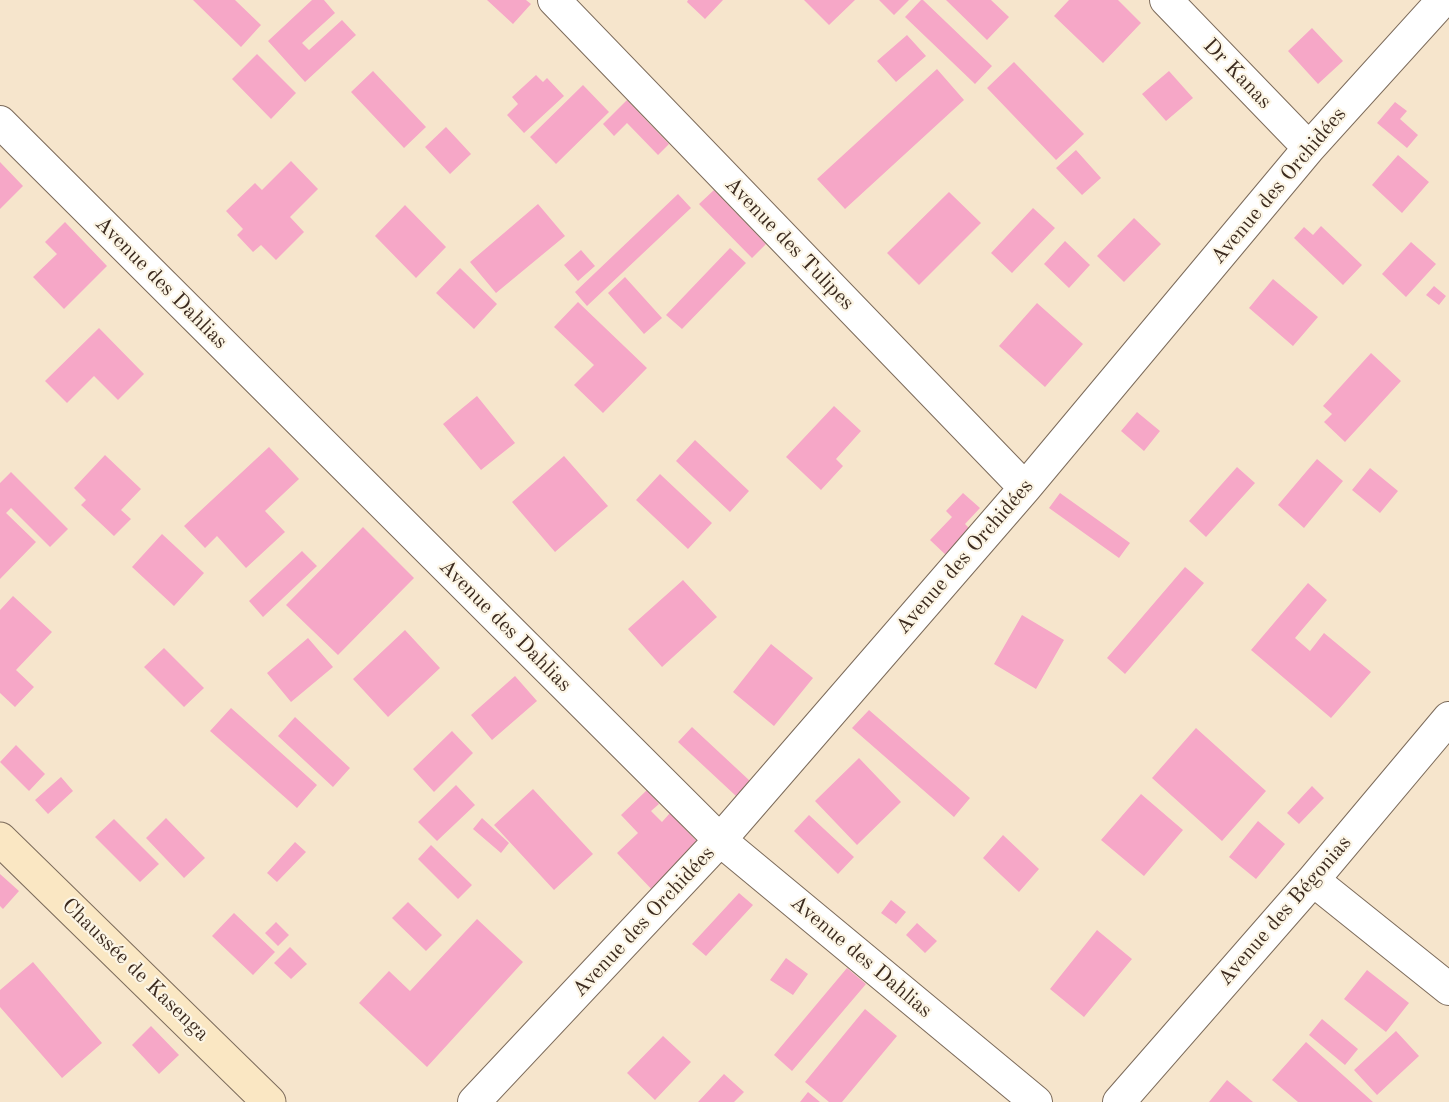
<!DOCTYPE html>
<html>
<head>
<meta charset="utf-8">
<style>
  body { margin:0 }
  canvas { display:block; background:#f6e5cc }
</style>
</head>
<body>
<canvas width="1449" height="1102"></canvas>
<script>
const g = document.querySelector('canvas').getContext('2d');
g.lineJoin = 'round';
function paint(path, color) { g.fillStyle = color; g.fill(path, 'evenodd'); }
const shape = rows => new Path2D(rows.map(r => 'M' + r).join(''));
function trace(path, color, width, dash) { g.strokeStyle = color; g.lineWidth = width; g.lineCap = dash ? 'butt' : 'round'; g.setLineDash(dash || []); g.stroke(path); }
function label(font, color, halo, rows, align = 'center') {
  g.font = font + ' "Old Standard TT",serif'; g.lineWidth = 4.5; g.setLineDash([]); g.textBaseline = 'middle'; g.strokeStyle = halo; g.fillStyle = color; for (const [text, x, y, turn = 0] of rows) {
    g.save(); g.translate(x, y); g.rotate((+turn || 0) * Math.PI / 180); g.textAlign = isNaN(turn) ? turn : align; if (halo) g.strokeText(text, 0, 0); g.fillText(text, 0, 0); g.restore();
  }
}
paint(shape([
  [193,0,235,0,261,25,241,47],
  [312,0,324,0,335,13,302,43,309,50,342,20,356,35,305,82,268,41],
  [487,0,526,0,531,4,513,24],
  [688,0,723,0,705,19,687,2],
  [804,0,855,0,829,25],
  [879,0,909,0,894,15],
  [921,0,923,0,992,66,975,84,905,17],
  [946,0,991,0,1009,17,987,40],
  [1069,0,1118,0,1141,23,1103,63,1054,16],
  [1312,28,1343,61,1318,84,1288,51],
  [907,35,926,56,896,82,877,61],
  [257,54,296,93,271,119,232,79],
  [1014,62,1084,134,1056,160,987,88],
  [937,69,964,100,845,209,817,179],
  [373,71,426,127,404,148,351,92],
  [1169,71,1193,98,1166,121,1142,94],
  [536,75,543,82,547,78,564,96,524,133,507,115,518,104,512,97],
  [583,85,609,112,556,164,530,137],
  [627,100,669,144,658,155,627,123,614,136,603,124],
  [1395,102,1407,111,1400,119,1418,135,1407,148,1377,123],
  [446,127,471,154,450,174,425,147],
  [1076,150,1101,178,1082,195,1056,168],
  [1398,155,1429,182,1402,213,1372,185],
  [291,161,318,189,290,217,304,232,276,260,261,245,253,252,237,235,243,229,226,211,255,183,262,190],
  [0,162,23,186,0,209],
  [714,190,766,244,752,258,699,204],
  [949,192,981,223,919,285,887,253],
  [678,194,691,208,587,306,575,292],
  [538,204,565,236,496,293,470,262],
  [405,205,446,247,416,278,375,236],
  [1033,208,1055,228,1012,273,991,253],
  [1134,218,1161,244,1124,282,1097,256],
  [65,222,107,266,64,309,33,277,57,254,45,242],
  [1321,226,1362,265,1343,285,1294,238,1304,227,1313,235],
  [1065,241,1090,265,1069,288,1044,264],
  [1411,242,1436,264,1406,297,1382,274],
  [730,248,746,263,682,329,666,315],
  [581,250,595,266,578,281,564,265],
  [460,268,497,304,474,329,436,293],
  [625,277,662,318,644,334,608,293],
  [1273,279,1318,317,1293,346,1249,308],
  [1434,286,1446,296,1439,305,1426,295],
  [578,302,647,368,603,413,574,385,594,365,554,327],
  [1037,303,1083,344,1045,387,999,346],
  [99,328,144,374,118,400,94,376,67,403,45,381],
  [1371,353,1401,381,1345,442,1324,422,1332,414,1323,406],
  [477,396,515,443,481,470,443,424],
  [834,406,861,431,836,459,843,466,821,490,786,457],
  [1137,412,1160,431,1144,451,1121,431],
  [695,440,749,491,730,512,676,461],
  [269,447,299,479,265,511,285,532,246,568,217,536,205,548,184,526],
  [105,455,141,489,121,510,131,519,114,536,81,505,86,500,74,488],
  [564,456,608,506,555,552,512,502],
  [1317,459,1343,481,1304,528,1278,505],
  [1237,467,1255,483,1206,537,1189,521],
  [1370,468,1398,491,1380,513,1352,490],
  [11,472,68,529,50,547,11,508,6,513,36,542,0,579,0,483],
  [660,474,712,523,688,549,636,500],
  [963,493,980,508,965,524,972,531,948,557,930,540,952,517,946,511],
  [1060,493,1130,543,1119,558,1049,508],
  [363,527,414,578,338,655,286,605],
  [162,534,204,573,174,606,132,567],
  [302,551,317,566,263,617,249,601],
  [1185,567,1204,583,1125,674,1107,658],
  [683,580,717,617,662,667,628,629],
  [1308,583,1327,600,1295,638,1310,651,1324,633,1371,672,1331,718,1251,650],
  [13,596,52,632,16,670,34,687,15,707,0,693,0,610],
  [1022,615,1064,640,1036,689,994,664],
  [405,630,440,668,388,717,353,679],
  [308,638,333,667,291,702,267,673],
  [771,644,813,678,774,726,733,692],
  [164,648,204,688,184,707,144,667],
  [515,676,537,701,492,740,471,715],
  [231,708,317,785,297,808,210,731],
  [869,710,970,798,954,817,852,728],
  [295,717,350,768,333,787,278,736],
  [692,727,750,781,736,796,678,742],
  [1196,728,1266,791,1222,841,1152,778],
  [452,731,473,753,434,792,413,769],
  [16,745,45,774,29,791,0,762],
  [859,758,901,802,857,845,815,801],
  [61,777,73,791,48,814,35,800],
  [456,785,475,805,437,841,418,822],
  [1312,786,1324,798,1299,824,1287,813],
  [533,789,593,854,554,890,494,825],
  [647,790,659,804,651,811,662,822,670,813,705,850,657,895,617,853,638,833,621,815],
  [1141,794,1183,830,1144,876,1101,840],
  [809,815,854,857,838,874,794,831],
  [166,818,205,858,184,878,146,838],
  [482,818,509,843,501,853,473,829],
  [114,819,159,864,140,882,95,837],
  [1258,821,1285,844,1256,879,1229,857],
  [1003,835,1039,869,1019,892,983,858],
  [295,842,306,852,277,882,267,873],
  [431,845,472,885,458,899,418,859],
  [0,874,19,891,3,909,0,906],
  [739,893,753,905,706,956,692,944],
  [891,900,906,912,896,924,881,913],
  [408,902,442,935,426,951,392,918],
  [234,913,275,952,253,975,212,936],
  [477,919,523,962,427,1067,359,1003,389,971,410,991],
  [276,922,289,935,278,946,265,933],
  [917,923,937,941,925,953,906,935],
  [1097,930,1132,959,1084,1017,1050,989],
  [290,947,307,964,291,979,274,963],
  [786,958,808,974,793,995,770,980],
  [33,962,102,1043,62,1078,0,1007,0,990],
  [847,968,866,984,792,1071,774,1055],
  [1367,970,1409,1003,1386,1032,1344,999],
  [865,1009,897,1036,842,1102,829,1102,805,1082],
  [1322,1019,1358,1049,1345,1065,1309,1035],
  [151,1026,179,1055,159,1074,132,1045],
  [1396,1031,1419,1056,1377,1095,1354,1070],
  [663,1036,691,1062,655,1100,627,1073],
  [1306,1042,1373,1102,1298,1102,1272,1080],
  [724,1074,744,1092,734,1102,698,1102],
  [1227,1080,1253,1102,1209,1102],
  [808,1092,820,1102,800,1102]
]), '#f6a7c7');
const street = shape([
  [554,0,1025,488],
  [1166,0,1309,148],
  [0,122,720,840,1036,1102],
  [1313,880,1449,989],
  [474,1102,720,840,1025,488,1309,148,1443,0],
  [1119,1102,1313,880,1449,718]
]);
const secondary = shape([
  [0,839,269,1102]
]);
trace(street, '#7c6b5b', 34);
trace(secondary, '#7c6b5b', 35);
trace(street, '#fff', 32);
trace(secondary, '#fae7c3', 33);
label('21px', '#3b2a1e', '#fcf5e5', [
  ["Dr Kanas",1237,74,46],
  ["Avenue des Orchidées",1279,186,-50],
  ["Avenue des Tulipes",789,244,46],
  ["Avenue des Dahlias",161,283,45],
  ["Avenue des Orchidées",965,557,-49],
  ["Avenue des Dahlias",505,626,45],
  ["Avenue des Bégonias",1285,911,-49],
  ["Avenue des Orchidées",644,922,-47],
  ["Avenue des Dahlias",861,957,40],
  ["Chaussée de Kasenga",135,970,44]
]);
</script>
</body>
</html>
